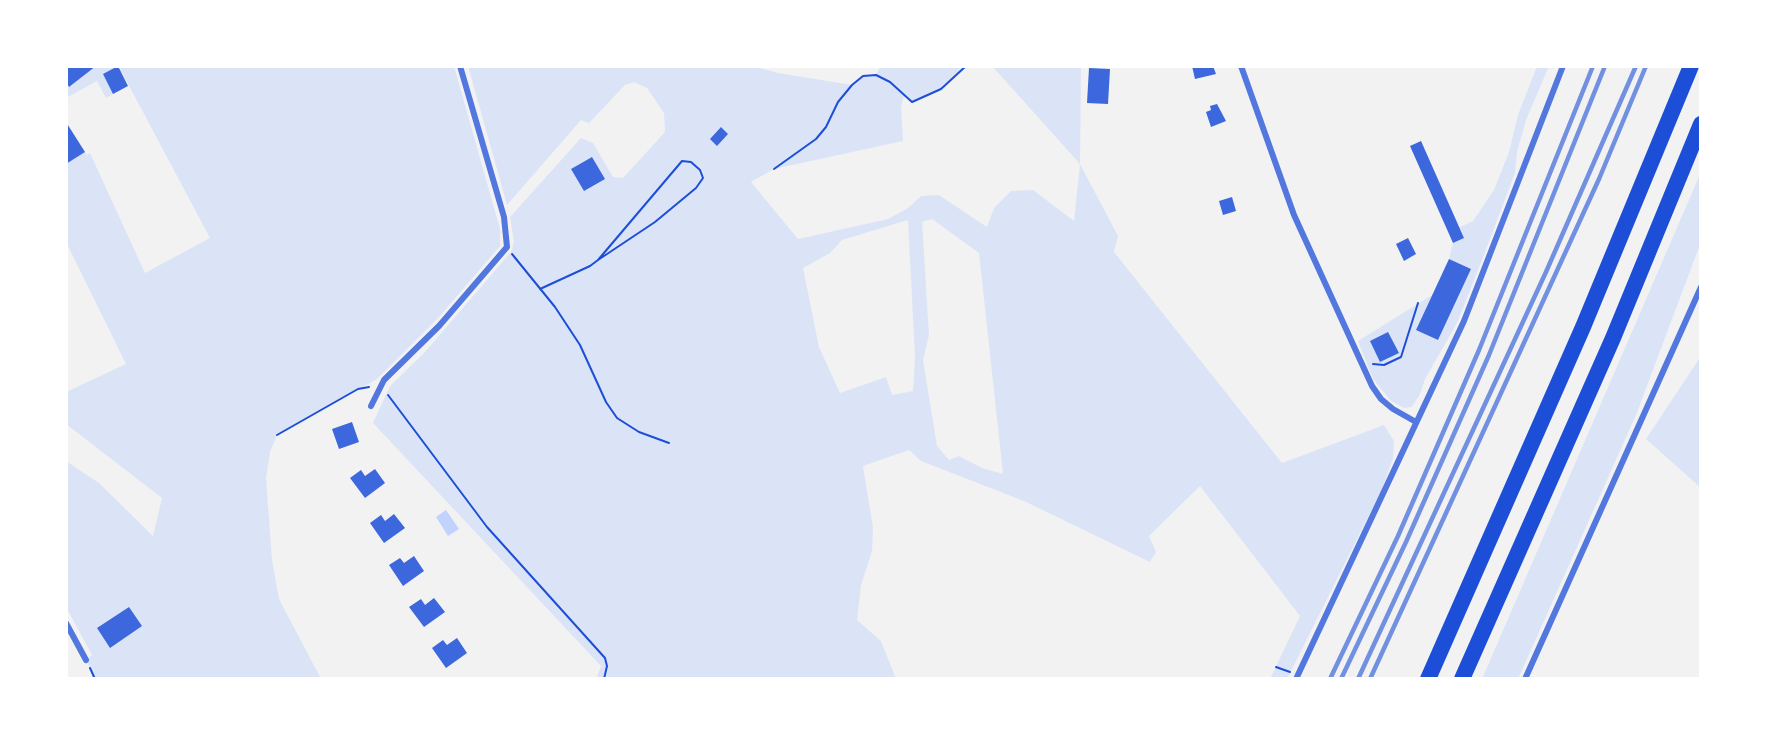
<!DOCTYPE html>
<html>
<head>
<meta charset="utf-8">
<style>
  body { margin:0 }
  #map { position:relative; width:1767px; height:745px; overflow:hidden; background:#f2f2f2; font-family:Jost,sans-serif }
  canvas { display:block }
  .frame { position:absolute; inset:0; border:68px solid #fff; pointer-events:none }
</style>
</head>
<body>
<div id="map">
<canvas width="1767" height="745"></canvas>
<div class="frame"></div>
</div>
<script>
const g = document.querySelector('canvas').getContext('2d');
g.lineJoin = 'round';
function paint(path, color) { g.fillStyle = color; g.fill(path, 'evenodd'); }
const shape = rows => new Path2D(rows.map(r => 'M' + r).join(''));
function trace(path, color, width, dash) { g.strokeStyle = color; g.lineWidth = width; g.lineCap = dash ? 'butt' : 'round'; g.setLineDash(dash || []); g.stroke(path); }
paint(shape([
  [96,66,454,66,500,229,500,246,439,317,377,379,277,435,270,452,266,478,272,560,279,599,321,679,95,679,86,660,92,655,66,607,66,461,99,483,153,536,162,498,66,424,66,392,126,364,66,242,66,164,85,152,87,155,90,153,145,273,210,238,119,67,113,94,106,98,97,81,68,97,66,81,70,86],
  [468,66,752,66,778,73,852,85,863,76,876,75,880,66,966,66,941,89,912,102,904,96,901,106,903,141,774,169,751,182,798,239,888,219,908,208,921,196,939,195,987,227,994,208,1011,191,1033,190,1074,221,1080,164,992,66,1081,66,1080,164,1118,236,1114,252,1282,463,1384,425,1394,441,1393,458,1382,489,1287,679,1270,679,1300,616,1200,486,1149,536,1156,552,1150,562,1024,501,921,461,909,450,863,466,873,528,872,551,861,585,857,620,881,641,896,679,596,679,601,666,373,423,390,386,425,352,511,252,514,242,510,217,581,138,593,143,613,177,623,178,665,132,664,113,647,88,634,82,625,85,589,123,581,120,507,205],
  [932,219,979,253,1003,474,982,468,959,456,949,460,937,446,923,360,929,335,922,222],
  [908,220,915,358,913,391,892,395,886,377,840,393,819,347,803,268,830,253,842,240],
  [1537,66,1549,66,1526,120,1517,152,1515,173,1482,260,1457,323,1425,379,1420,394,1412,407,1404,408,1391,401,1373,379,1358,341,1432,295,1416,330,1438,340,1471,269,1449,259,1453,243,1464,238,1460,227,1473,221,1494,190,1509,152,1518,115],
  [1701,172,1701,242,1636,415,1518,679,1482,679],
  [1701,356,1701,488,1646,439]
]), '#dbe4f7');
paint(shape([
  [446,510,459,529,448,536,436,517]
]), '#bfd3fe');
paint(shape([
  [66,66,96,66,69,87,66,81],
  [118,66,128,86,113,94,103,74],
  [1192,66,1213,66,1216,74,1195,79],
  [1089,68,1110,69,1108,104,1087,103],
  [1217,104,1226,121,1211,127,1206,112,1211,110,1210,106],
  [66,122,85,152,66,164],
  [721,127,728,134,717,146,710,139],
  [1421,141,1464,238,1453,243,1410,146],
  [592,157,605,179,584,191,571,169],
  [1232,197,1236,211,1223,215,1219,201],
  [1408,238,1416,254,1404,261,1396,244],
  [1449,259,1471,269,1438,340,1416,330],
  [1388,332,1399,353,1380,362,1370,341],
  [352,422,359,442,339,449,332,429],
  [375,469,385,483,365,498,350,478,361,470,365,476],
  [394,514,405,528,384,543,370,523,381,515,385,521],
  [414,556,424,571,403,586,389,565,400,558,404,563],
  [434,598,445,612,424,627,409,607,421,599,425,605],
  [129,607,142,626,110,648,97,628],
  [457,638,467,653,446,668,432,648,443,640,447,645]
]), '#3d67dc');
trace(shape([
  [774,169,816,139,826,127,838,102,852,85,863,76,876,75,890,82,912,102,941,89,966,66],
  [512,254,555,307,580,345,606,402,617,418,639,432,669,443],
  [540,289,590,266,598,260,655,222,696,188,703,178,700,170,691,162,682,161,598,260],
  [1373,364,1384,365,1401,357,1418,303],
  [388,395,487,527,605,658,607,666,604,679],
  [277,435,358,389,369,387],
  [1276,667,1290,672],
  [90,668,95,679]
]), '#1d4ed8', 2);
trace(shape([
  [1241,66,1294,215,1372,386,1381,399,1393,409,1416,422],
  [371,406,384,380,439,326,507,247,504,217,460,66],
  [66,623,86,660],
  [1296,679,1464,321,1563,66],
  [1525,679,1701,287]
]), '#5277de', 6);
trace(shape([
  [1428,679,1583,327,1691,66],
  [1462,679,1613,338,1701,124]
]), '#1d4ed8', 16);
trace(shape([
  [1330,679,1398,536,1479,350,1593,66],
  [1341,679,1406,542,1489,355,1605,66],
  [1358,679,1546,272,1636,66],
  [1370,679,1599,179,1646,66]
]), '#7290e2', 4.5);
</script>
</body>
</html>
